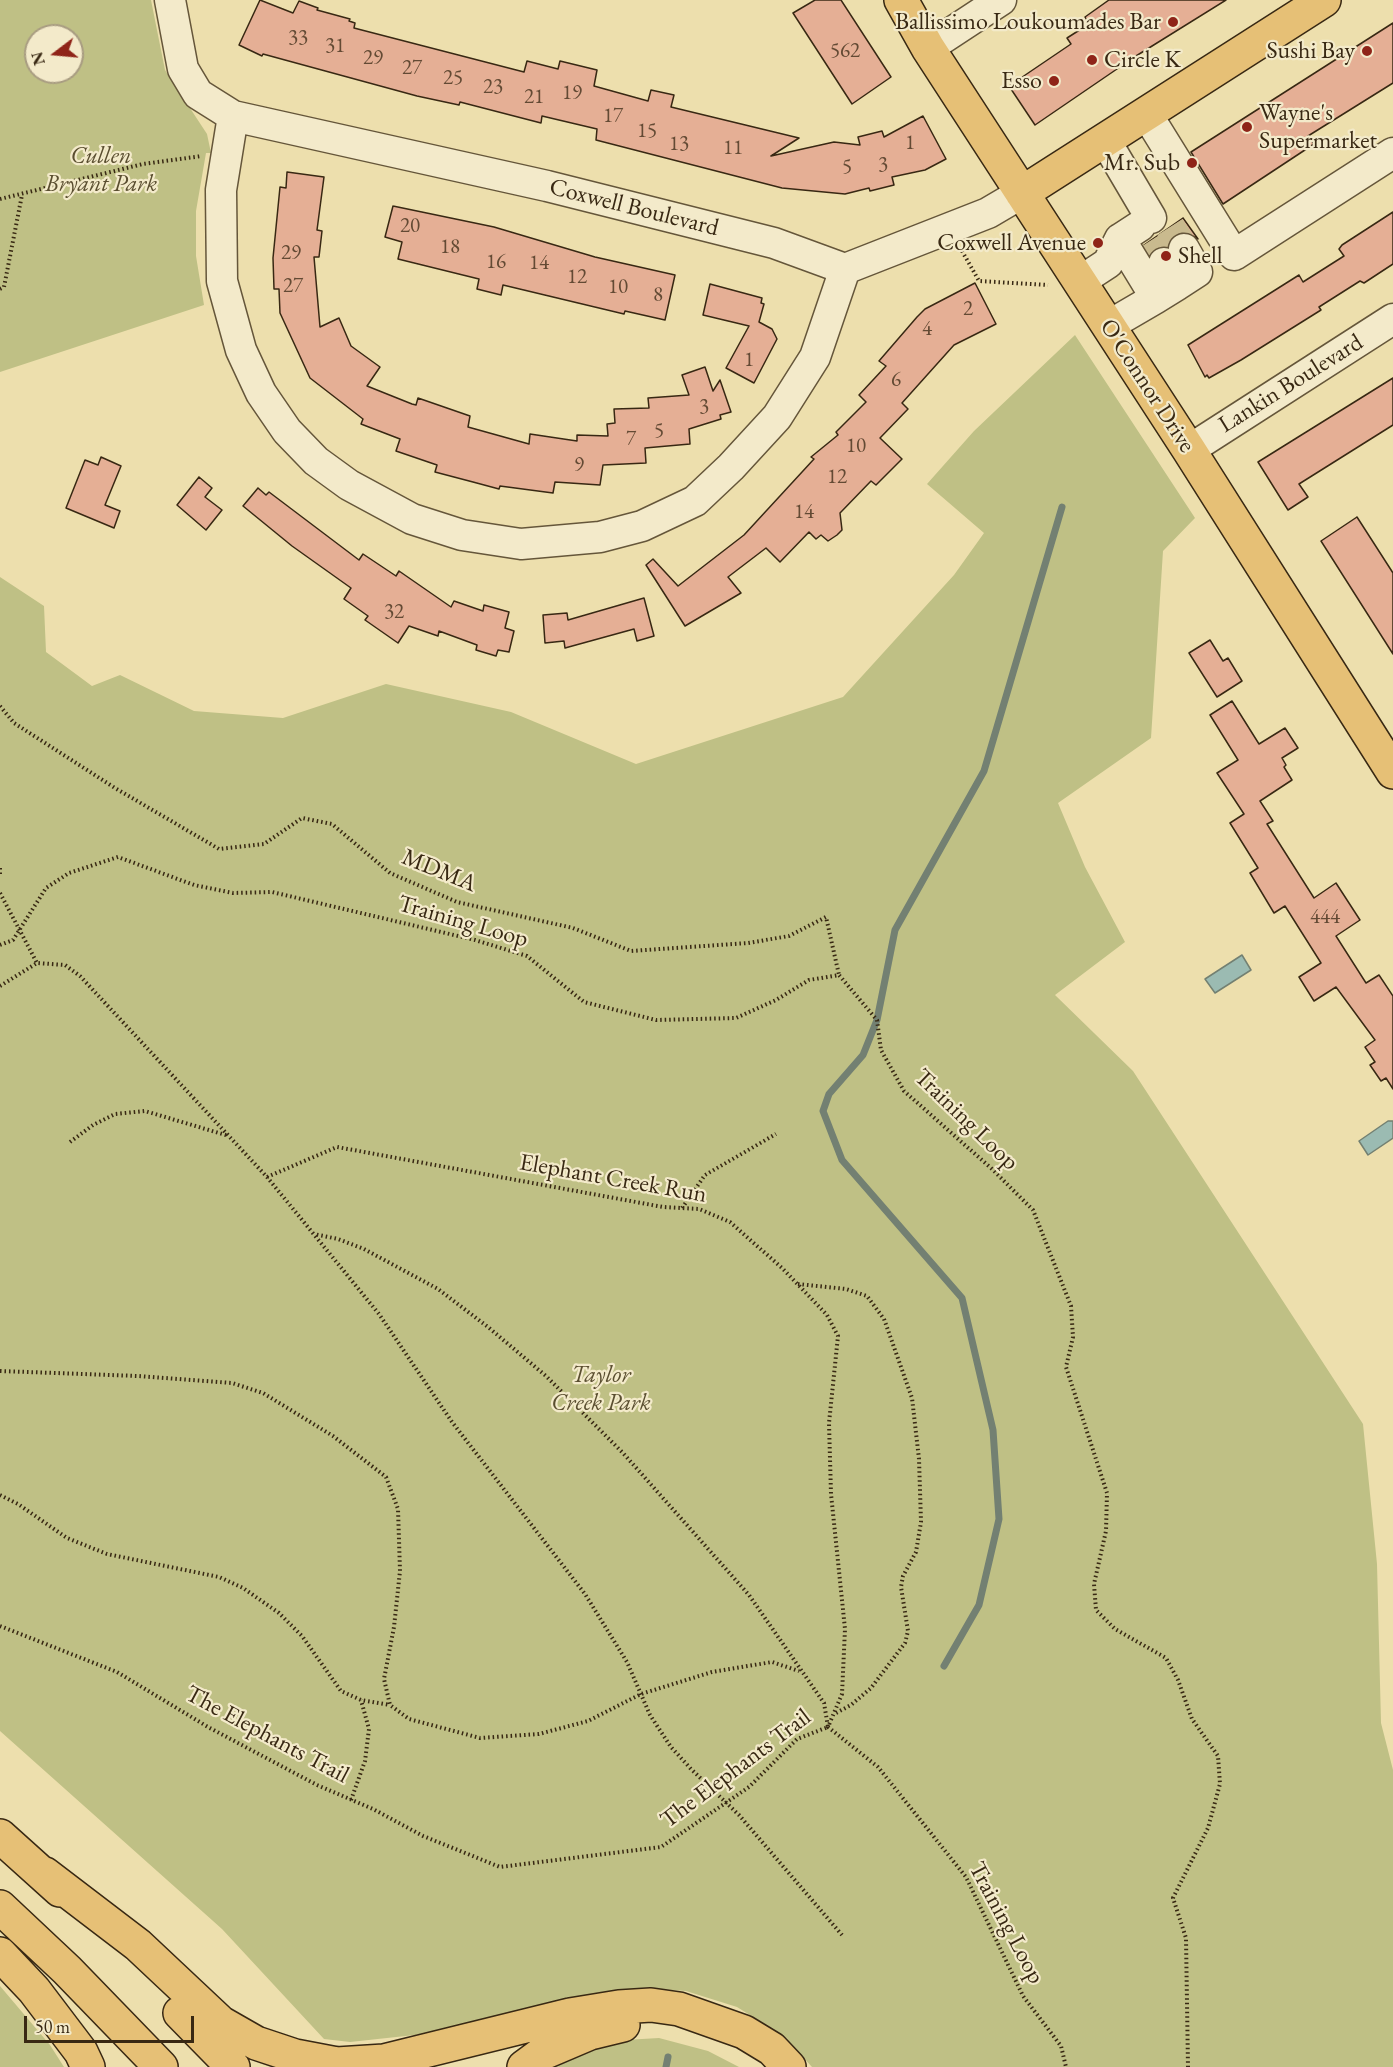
<!DOCTYPE html>
<html>
<head>
<meta charset="utf-8">
<style>
  body { margin:0 }
  #map { position:relative; width:1393px; height:2067px; overflow:hidden; background:#eddfad; font-family:"EB Garamond",serif }
  canvas { display:block }
  .north { position:absolute; left:24px; top:24px; width:60px; height:60px; box-sizing:border-box; background:#f3eaca; border:2px solid #a89c81; border-radius:50%; rotate:254deg; font-size:16px; font-weight:700; line-height:24px; text-align:center; color:#382813 }
  .north::after { content:''; display:block; margin:auto; width:21px; height:27px; background:#8f2418; clip-path:polygon(50% 0,100% 100%,50% 72%,0 100%) }
  .scale { position:absolute; left:24px; top:2016px; width:170px; height:27px; box-sizing:border-box; border:3px solid #382813; border-top:0; padding-left:8px; font-size:18px; line-height:21px; white-space:nowrap; color:#382813; -webkit-text-stroke:4px #f3eaca; paint-order:stroke }
</style>
</head>
<body>
<div id="map">
<canvas width="1393" height="2067"></canvas>
<div class="north">N</div>
<div class="scale">50 m</div>
</div>
<script>
const g = document.querySelector('canvas').getContext('2d');
g.lineJoin = 'round';
function paint(path, color) { g.fillStyle = color; g.fill(path, 'evenodd'); }
const shape = rows => new Path2D(rows.map(r => 'M' + r).join(''));
function trace(path, color, width, dash) { g.strokeStyle = color; g.lineWidth = width; g.lineCap = dash ? 'butt' : 'round'; g.setLineDash(dash || []); g.stroke(path); }
function label(font, color, halo, rows, align = 'center') {
  g.font = font + ' "EB Garamond",serif'; g.lineWidth = 4.5; g.setLineDash([]); g.textBaseline = 'middle'; g.strokeStyle = halo; g.fillStyle = color; for (const [text, x, y, turn = 0] of rows) {
    g.save(); g.translate(x, y); g.rotate((+turn || 0) * Math.PI / 180); g.textAlign = isNaN(turn) ? turn : align; if (halo) g.strokeText(text, 0, 0); g.fillText(text, 0, 0); g.restore();
  }
}
paint(shape([
  [0,0,151,0,165,70,207,134,211,153,206,153,196,211,196,256,204,305,0,372],
  [36,36,72,36,72,72,36,72],
  [1075,335,1195,518,1163,551,1151,738,1058,803,1085,867,1125,942,1055,995,1133,1071,1363,1424,1377,1564,1381,1723,1393,1770,1393,2067,812,2067,785,2037,737,2007,686,1991,658,1989,617,1991,575,1997,424,2034,350,2042,324,2039,222,1929,0,1731,0,577,44,606,46,652,92,686,120,675,194,711,283,718,386,684,511,712,636,764,843,697,954,575,984,533,927,484,974,431],
  [0,1986,50,2045,64,2067,0,2067],
  [659,2038,708,2051,739,2067,556,2067,588,2048,625,2040]
]), '#bfc085');
const water = shape([
  [1242,955,1251,970,1215,993,1205,979,1242,955],
  [1388,1121,1393,1121,1393,1138,1368,1155,1359,1141,1388,1121]
]);
paint(water, '#9bbbb2');
trace(water, '#738072', 1.5);
trace(shape([
  [944,1666,979,1605,999,1519,993,1430,962,1298,842,1160,823,1111,829,1094,863,1055,877,1020,895,930,984,771,1062,507],
  [666,2067,668,2057]
]), '#738072', 7);
const building = shape([
  [260,0,293,13,299,1,318,8,317,10,350,19,349,21,355,23,354,28,524,72,527,61,558,69,560,61,597,70,594,86,648,101,651,90,674,95,671,107,799,138,771,156,834,142,860,145,858,137,882,131,884,137,923,116,946,159,925,170,892,177,894,185,870,191,869,188,845,194,782,188,596,140,597,129,542,116,541,123,460,102,459,105,417,96,263,54,262,56,239,45,260,0],
  [815,0,841,0,891,77,852,104,793,13,815,0],
  [1109,0,1226,0,1136,56,1035,125,1009,86,1071,44,1067,38,1089,24,1085,17,1109,0],
  [1393,23,1393,83,1308,136,1314,144,1223,204,1191,152,1393,23],
  [287,172,324,177,317,230,322,231,319,257,314,257,320,327,339,318,351,346,380,367,367,386,412,404,416,405,418,398,470,416,468,427,529,444,530,434,577,441,577,435,608,436,607,424,615,423,614,409,649,408,648,398,689,395,682,375,705,367,713,391,720,380,731,412,720,415,721,419,689,429,690,444,645,448,646,463,603,465,600,485,555,482,553,493,500,486,499,489,473,482,435,472,437,465,396,451,400,439,361,424,363,419,310,378,280,313,279,289,274,289,273,258,280,187,286,188,287,172],
  [393,206,494,227,595,257,675,275,665,320,625,311,624,314,503,285,501,295,477,289,479,279,398,259,402,242,385,237,393,206],
  [1393,212,1393,264,1364,283,1360,281,1319,307,1321,310,1241,360,1209,378,1207,375,1205,377,1188,345,1299,275,1303,282,1344,256,1339,249,1342,245,1393,212],
  [1183,218,1198,239,1185,232,1176,234,1167,247,1156,248,1149,254,1144,245,1183,218],
  [975,283,996,324,954,345,902,403,908,409,880,438,902,459,876,485,871,481,840,513,842,530,837,535,828,541,821,535,816,539,809,532,780,562,766,548,728,577,741,593,685,626,646,565,653,559,678,586,744,535,814,459,811,457,838,435,836,432,866,402,859,395,886,366,879,361,917,317,925,309,975,283],
  [710,284,762,298,761,303,764,304,759,322,772,329,777,339,754,383,726,368,749,326,703,315,710,284],
  [1393,378,1393,425,1299,484,1308,497,1288,510,1258,462,1393,378],
  [101,457,121,466,105,505,120,511,114,528,66,508,85,460,98,465,101,457],
  [199,477,212,488,205,497,222,510,206,530,177,505,199,477],
  [258,488,266,495,269,492,359,560,363,554,396,576,399,571,451,607,454,601,483,611,484,605,509,612,505,628,514,631,509,652,498,650,496,656,476,650,477,645,439,631,438,636,409,626,398,643,365,620,368,616,344,599,351,588,292,546,243,506,258,488],
  [1357,517,1393,573,1393,654,1321,541,1357,517],
  [644,598,654,636,637,641,634,629,565,648,564,641,545,643,543,615,567,613,568,620,644,598],
  [1210,640,1223,661,1228,658,1242,681,1217,697,1189,653,1210,640],
  [1232,701,1259,744,1285,728,1298,748,1282,758,1286,765,1284,767,1292,780,1260,801,1273,821,1267,824,1314,898,1336,883,1360,920,1336,936,1366,983,1379,975,1393,996,1393,1089,1386,1078,1381,1081,1370,1065,1375,1062,1365,1047,1375,1040,1336,987,1314,1001,1299,977,1321,963,1285,906,1274,913,1250,873,1258,868,1230,823,1244,814,1217,773,1238,760,1210,715,1232,701]
]);
paint(building, '#e5af95');
trace(building, '#382813', 1.5);
trace(shape([
  [1170,227,1184,249],
  [1150,241,1164,263]
]), '#c9ba8e', 30, [30, 15]);
const minor = shape([
  [170,0,183,69,198,94,233,116,547,186,774,243,845,269,988,213,1022,193],
  [928,48,1001,0],
  [1146,113,1234,255,1393,153],
  [233,116,221,190,222,281,241,350,261,393,287,431,316,461,349,485,412,519,462,535,521,544,600,537,642,526,695,501,731,467,777,417,815,357,845,269],
  [1105,140,1151,218],
  [1140,226,1120,239,1156,298,1177,285],
  [1164,263,1177,285,1197,272,1184,249],
  [1079,282,1108,263,1120,239],
  [1108,326,1156,298],
  [1189,450,1393,319]
]);
const major = shape([
  [901,0,928,48,1189,450,1393,772],
  [1022,193,1324,0]
]);
const highway = shape([
  [0,1836,60,1890],
  [45,1874,138,1945,221,2023,256,2043,295,2056,337,2064,384,2061,570,2015,619,2007,651,2005,679,2009,744,2032,772,2049,789,2067],
  [0,1907,67,1970,161,2067],
  [0,1954,34,1990,81,2052,88,2067],
  [180,2013,233,2067],
  [524,2067,543,2053,590,2033,623,2025]
]);
trace(minor, '#65563a', 33);
trace(major, '#382813', 36);
trace(highway, '#382813', 36);
trace(shape([
  [0,199,143,164,202,156],
  [962,251,979,281,1048,285],
  [0,289,4,287,22,195],
  [0,706,14,723,115,788,219,849,264,844,302,818,332,824,390,873,457,902,573,928,631,951,748,943,789,936,826,917,839,975],
  [0,868,0,877],
  [0,893,37,963],
  [0,945,13,940,46,888,69,873,118,857,194,885,233,893,272,892,475,940,527,956,584,1002,656,1020,736,1018,776,1000,809,980,839,975,877,1020,881,1050,904,1091,992,1169,1033,1210,1071,1306,1073,1337,1066,1367,1107,1493,1106,1531,1094,1584,1096,1610,1115,1629,1166,1658,1178,1680,1192,1719,1218,1756,1220,1784,1208,1828,1173,1898,1186,1938,1188,2067],
  [0,986,37,963,65,965,80,976,267,1177,379,1314,452,1422,585,1594,627,1662,650,1715,671,1747,691,1769,739,1815,842,1935],
  [70,1142,93,1125,115,1114,145,1111,229,1136],
  [267,1177,337,1147,663,1207,699,1209,730,1222,782,1268,827,1315,838,1336,829,1423,831,1494,845,1629,842,1694,828,1727,878,1767,966,1877,1023,1996,1061,2046,1066,2067],
  [682,1208,705,1175,776,1134],
  [798,1284,846,1289,867,1296,884,1319,912,1398,919,1459,921,1522,916,1552,903,1576,901,1587,908,1631,905,1643,871,1688,851,1705,834,1714],
  [0,1371,138,1376,232,1383,263,1393,333,1436,386,1477,398,1509,400,1571,394,1627,384,1679,390,1705,409,1719,480,1738,539,1734,588,1721,641,1694,712,1672,772,1662,799,1671],
  [0,1495,18,1504,67,1538,107,1554,219,1577,243,1588,279,1613,302,1636,341,1691,361,1700,390,1705],
  [0,1626,117,1672,208,1727,317,1785,373,1809,423,1836,500,1867,661,1847,749,1787,797,1739,828,1727,824,1703,749,1595,623,1453,546,1376,488,1327,438,1289,364,1249,338,1239,314,1234],
  [351,1800,365,1761,369,1729,361,1700]
]), '#382813', 4, [1.5, 3]);
trace(minor, '#f3eaca', 30);
trace(major, '#e6c076', 33);
trace(highway, '#e6c076', 33);
for (const [x, y, r, color] of [
  [1173,22,6,"#8f2418"],
  [1367,51,6,"#8f2418"],
  [1092,60,6,"#8f2418"],
  [1054,81,6,"#8f2418"],
  [1247,127,6,"#8f2418"],
  [1192,163,6,"#8f2418"],
  [1098,243,6,"#8f2418"],
  [1166,256,6,"#8f2418"]
]) { const dot = new Path2D(); dot.arc(x, y, r, 0, 2 * Math.PI); g.fillStyle = color; g.fill(dot); trace(dot, '#f3eaca', 2); }
label('21px', '#634a34', null, [
  ["33",298,38],
  ["31",335,46],
  ["562",845,51],
  ["29",373,58],
  ["27",412,68],
  ["25",453,78],
  ["23",493,87],
  ["19",572,93],
  ["21",534,97],
  ["17",613,116],
  ["15",647,131],
  ["1",910,143],
  ["13",679,144],
  ["11",733,148],
  ["3",883,165],
  ["5",847,167],
  ["20",410,226],
  ["18",450,247],
  ["29",291,253],
  ["16",496,262],
  ["14",539,263],
  ["12",577,277],
  ["27",293,286],
  ["10",618,287],
  ["8",658,295],
  ["2",968,309],
  ["4",927,329],
  ["1",749,360],
  ["6",896,380],
  ["3",704,407],
  ["5",659,431],
  ["7",631,439],
  ["10",856,446],
  ["9",579,465],
  ["12",837,477],
  ["14",804,512],
  ["32",394,612],
  ["444",1325,917]
]);
label('24px', '#382813', '#f3eaca', [
  ["Ballissimo Loukoumades Bar",1161,22],
  ["Sushi Bay",1355,51],
  ["Circle K",1104,60,"left"],
  ["Esso",1042,81],
  ["Wayne's",1259,113,"left"],
  ["Supermarket",1259,141,"left"],
  ["Mr. Sub",1180,163],
  ["Coxwell Avenue",1086,243],
  ["Shell",1178,256,"left"]
], 'right');
label('italic 24px', '#5a4e30', '#f3eaca', [
  ["Cullen",101,156],
  ["Bryant Park",101,184],
  ["Taylor",601,1375],
  ["Creek Park",601,1403]
]);
label('24px', '#382813', '#f3eaca', [
  ["Coxwell Boulevard",634,208,14],
  ["Lankin Boulevard",1291,384,-32],
  ["O'Connor Drive",1147,386,57],
  ["MDMA",439,871,22],
  ["Training Loop",463,922,16],
  ["Training Loop",966,1120,44],
  ["Elephant Creek Run",613,1179,10],
  ["The Elephants Trail",267,1735,28],
  ["The Elephants Trail",736,1769,-37],
  ["Training Loop",1006,1923,62]
]);
</script>
</body>
</html>
